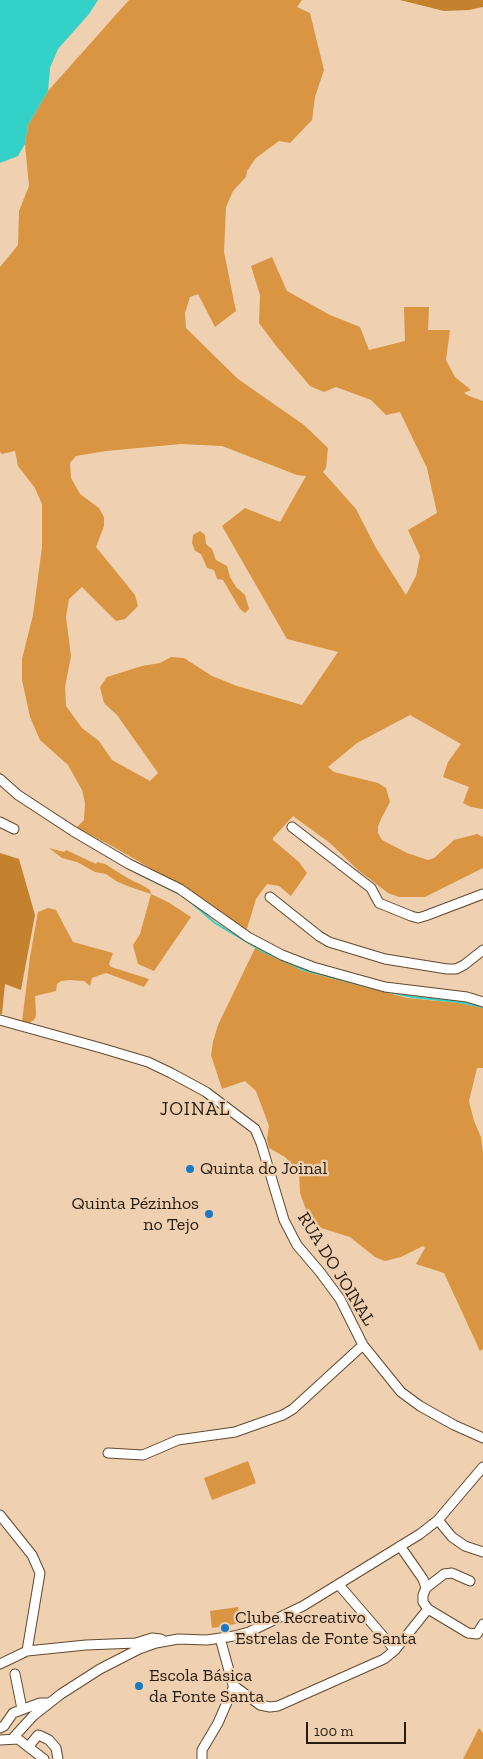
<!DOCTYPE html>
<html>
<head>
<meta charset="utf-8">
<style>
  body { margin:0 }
  #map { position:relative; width:483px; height:1759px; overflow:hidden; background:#efd0b1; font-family:"Zilla Slab",serif }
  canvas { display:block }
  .scale { position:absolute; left:306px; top:1722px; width:100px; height:22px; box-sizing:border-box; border:2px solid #271c10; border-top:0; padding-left:6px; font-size:15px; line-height:18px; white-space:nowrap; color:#271c10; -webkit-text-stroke:4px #efd0b1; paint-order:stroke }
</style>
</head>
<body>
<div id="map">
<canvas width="483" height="1759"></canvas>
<div class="scale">100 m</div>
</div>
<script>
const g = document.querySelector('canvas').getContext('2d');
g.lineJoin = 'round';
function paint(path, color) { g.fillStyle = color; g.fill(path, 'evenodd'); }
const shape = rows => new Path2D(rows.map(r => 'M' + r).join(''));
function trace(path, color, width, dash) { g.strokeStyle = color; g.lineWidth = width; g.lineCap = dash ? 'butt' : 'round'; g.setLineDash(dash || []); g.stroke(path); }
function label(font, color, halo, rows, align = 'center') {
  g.font = font + ' "Zilla Slab",serif'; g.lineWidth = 4.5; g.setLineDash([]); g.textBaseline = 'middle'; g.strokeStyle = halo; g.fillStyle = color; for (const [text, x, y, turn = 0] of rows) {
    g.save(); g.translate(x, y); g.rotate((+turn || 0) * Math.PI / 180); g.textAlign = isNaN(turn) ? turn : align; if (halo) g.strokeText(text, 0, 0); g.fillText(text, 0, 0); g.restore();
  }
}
paint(shape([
  [129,0,302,0,297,7,310,13,324,70,315,97,312,120,290,143,279,141,256,158,247,171,246,177,233,191,226,207,224,252,236,311,215,327,198,294,190,297,185,313,186,328,238,379,304,425,328,448,326,468,323,472,356,509,376,548,406,595,416,576,420,556,408,530,437,513,427,468,400,412,386,415,371,400,336,387,324,392,310,386,277,347,259,323,260,295,251,266,272,257,287,291,330,315,360,327,369,350,405,341,404,307,429,307,428,330,450,330,446,360,455,377,471,390,464,393,469,396,483,401,483,809,471,807,463,803,469,787,443,777,448,762,461,744,410,715,357,743,328,767,334,772,378,783,386,788,390,802,382,817,378,826,378,833,382,840,407,853,428,860,434,858,454,840,477,834,483,837,483,868,425,897,399,897,388,893,358,870,330,843,293,816,273,838,273,840,299,862,307,873,291,896,279,886,267,884,256,899,246,932,190,891,112,846,75,827,17,790,0,774,0,772,18,790,77,827,84,820,85,803,82,790,68,765,40,740,30,717,22,680,22,659,33,615,42,547,42,504,35,488,18,466,15,451,2,454,0,452,0,267,18,245,19,211,29,186,25,144,28,125,48,91],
  [181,444,222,446,297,475,306,476,280,522,245,508,222,526,287,639,338,652,302,705,237,686,212,676,184,658,171,657,160,663,142,666,107,677,100,687,104,703,117,715,158,773,150,781,112,760,99,741,82,728,66,706,65,687,71,656,66,617,69,599,82,587,116,621,125,619,138,606,135,595,96,547,104,526,104,517,99,508,80,494,71,478,70,463,76,456,106,451],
  [200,531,205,535,206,544,212,549,216,560,227,566,230,577,236,587,245,595,249,609,245,613,240,609,223,580,217,579,214,570,207,568,201,554,195,551,192,543,193,535],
  [49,848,64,852,66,850,96,864,97,862,105,864,129,879,142,885,150,890,151,894,168,902,191,917,154,971,138,964,133,945,140,934,151,894,130,887,116,881,106,874,95,872,77,862,62,858],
  [48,908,56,910,73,942,113,953,109,964,111,967,149,979,144,987,106,973,92,978,90,986,84,981,70,980,61,981,57,984,56,991,35,996,36,1014,35,1019,28,1024,22,1022,30,957,38,912],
  [259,940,289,964,303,971,407,998,459,1003,483,1008,483,1068,477,1068,469,1101,474,1121,481,1137,483,1153,483,1349,480,1351,444,1273,416,1264,425,1248,423,1246,401,1257,385,1261,375,1257,350,1237,321,1228,310,1218,305,1207,300,1193,299,1172,285,1157,269,1148,267,1139,269,1126,256,1091,245,1081,222,1089,211,1055,213,1042,218,1025],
  [248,1461,256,1483,212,1500,204,1478],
  [238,1607,241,1623,212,1628,210,1611],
  [479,1728,483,1733,483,1759,463,1759]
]), '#d99542');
paint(shape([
  [400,0,483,0,483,7,469,10,444,11],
  [0,853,19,859,35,915,21,990,5,984,2,1014,0,1014]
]), '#c4822e');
paint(shape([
  [0,0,98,0,89,14,58,49,50,68,48,91,28,125,25,144,18,156,0,163]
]), '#34d1c8');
trace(shape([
  [137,873,180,894],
  [186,898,215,923,262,951,304,970,376,989,412,997,459,1002,483,1007]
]), '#34d1c8', 2);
const minor = shape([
  [0,779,18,795,73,831,129,864,180,889,248,937,282,955,313,967,385,987,467,997,483,1002],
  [0,822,14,829],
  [292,827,371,888,379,903,411,916,418,918,425,916,483,894],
  [270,897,319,936,329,942,385,959,447,969,456,969,464,965,483,950],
  [0,1020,101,1048,148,1062,171,1073,206,1092,255,1129,261,1143,284,1220,297,1245,320,1272,340,1299,363,1345,401,1392,420,1406,454,1425,483,1438],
  [108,1453,143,1455,178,1440,235,1432,283,1415,293,1409,363,1345],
  [0,1515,32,1555,40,1573,27,1651],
  [438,1520,452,1537,465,1546,483,1552],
  [400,1546,423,1579,426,1588],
  [470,1581,452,1573,444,1574,426,1588,423,1595,423,1602,428,1609,468,1633,477,1634,483,1624],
  [339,1585,395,1650],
  [220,1638,233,1685,260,1705,270,1707,278,1706,384,1659,395,1650,428,1609],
  [0,1664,27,1651,86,1645,136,1643,152,1638,161,1639],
  [15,1674,22,1709],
  [0,1728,4,1726,13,1713,40,1703,48,1703],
  [13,1738,33,1716,61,1694,100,1669,139,1649,156,1643,178,1639,207,1640,234,1636,249,1632,303,1606,420,1534,438,1520,483,1467],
  [0,1740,18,1739,44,1759],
  [29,1746,38,1735,41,1736,49,1740,56,1748,58,1759],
  [202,1759,202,1750,218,1723,234,1686]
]);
trace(minor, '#63492d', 11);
trace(minor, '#fff', 9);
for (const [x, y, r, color] of [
  [190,1169,5,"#1979c5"],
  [209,1214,5,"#1979c5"],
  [225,1628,5,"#1979c5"],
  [139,1686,5,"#1979c5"]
]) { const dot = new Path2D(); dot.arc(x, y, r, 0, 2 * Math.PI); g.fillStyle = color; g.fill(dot); trace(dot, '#efd0b1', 2); }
label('18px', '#271c10', '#efd0b1', [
  ["Quinta do Joinal",200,1169],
  ["Quinta Pézinhos",199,1204,"right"],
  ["no Tejo",199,1225,"right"],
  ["Clube Recreativo",235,1618],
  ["Estrelas de Fonte Santa",235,1639],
  ["Escola Básica",149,1676],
  ["da Fonte Santa",149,1697]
], 'left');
label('18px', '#271c10', '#efd0b1', [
  ["RUA DO JOINAL",336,1269,58]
]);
g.letterSpacing = '1px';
label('19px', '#271c10', '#efd0b1', [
  ["JOINAL",195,1110]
]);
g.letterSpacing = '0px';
</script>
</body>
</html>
